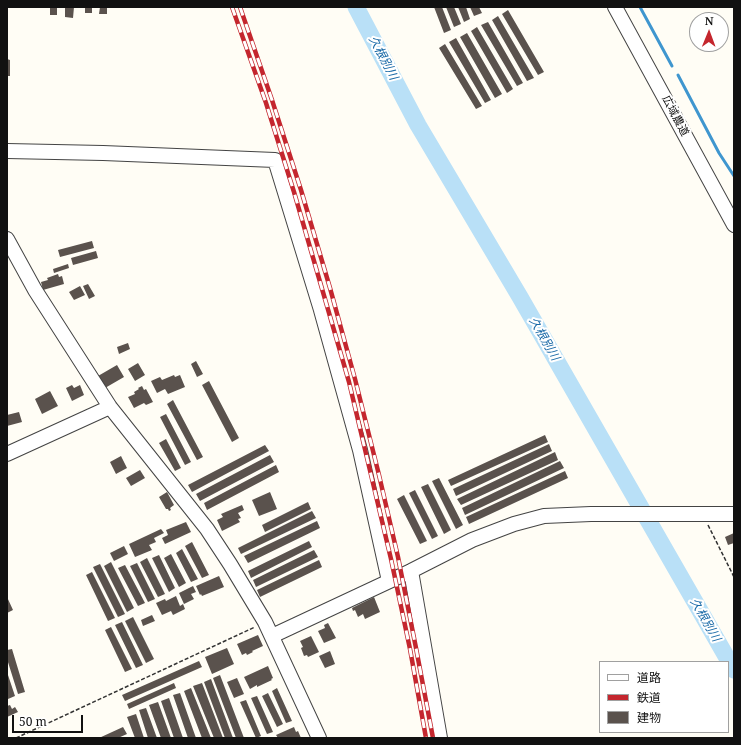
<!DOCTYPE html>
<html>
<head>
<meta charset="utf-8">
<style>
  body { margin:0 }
  #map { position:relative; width:741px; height:745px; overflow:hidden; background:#fffdf5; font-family:"Noto Serif","Noto Sans JP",serif }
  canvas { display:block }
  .frame { position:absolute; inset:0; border:8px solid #111; pointer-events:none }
  .legend { position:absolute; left:599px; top:661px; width:130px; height:72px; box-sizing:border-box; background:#fff; border:1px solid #a0a0a0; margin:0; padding:5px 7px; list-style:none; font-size:12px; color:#111 }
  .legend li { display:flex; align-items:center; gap:8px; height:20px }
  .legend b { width:20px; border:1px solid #a0a0a0 }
  .north { position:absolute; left:689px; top:12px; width:40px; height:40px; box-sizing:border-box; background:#fff; border:1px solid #a0a0a0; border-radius:50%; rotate:1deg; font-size:11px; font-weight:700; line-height:16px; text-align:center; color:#111 }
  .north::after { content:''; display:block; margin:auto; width:14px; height:18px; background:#c4262e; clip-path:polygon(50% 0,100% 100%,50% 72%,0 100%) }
  .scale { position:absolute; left:12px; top:715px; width:71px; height:18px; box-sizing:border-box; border:2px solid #111; border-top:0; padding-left:5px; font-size:12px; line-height:14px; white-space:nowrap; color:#111; -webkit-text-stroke:3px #fff; paint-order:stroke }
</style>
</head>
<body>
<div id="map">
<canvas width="741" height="745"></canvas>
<div class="frame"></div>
<ul class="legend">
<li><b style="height:5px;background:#fff"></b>道路</li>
<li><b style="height:5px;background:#c4262e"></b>鉄道</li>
<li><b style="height:11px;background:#5a524d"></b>建物</li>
</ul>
<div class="north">N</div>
<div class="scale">50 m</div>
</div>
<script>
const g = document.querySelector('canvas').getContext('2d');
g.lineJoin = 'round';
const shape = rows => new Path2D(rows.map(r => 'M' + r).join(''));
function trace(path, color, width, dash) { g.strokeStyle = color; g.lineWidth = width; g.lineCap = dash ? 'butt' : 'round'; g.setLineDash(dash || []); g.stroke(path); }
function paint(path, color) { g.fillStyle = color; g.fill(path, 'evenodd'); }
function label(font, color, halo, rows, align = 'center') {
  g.font = font + ' "Noto Serif","Noto Sans JP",serif'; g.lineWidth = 4; g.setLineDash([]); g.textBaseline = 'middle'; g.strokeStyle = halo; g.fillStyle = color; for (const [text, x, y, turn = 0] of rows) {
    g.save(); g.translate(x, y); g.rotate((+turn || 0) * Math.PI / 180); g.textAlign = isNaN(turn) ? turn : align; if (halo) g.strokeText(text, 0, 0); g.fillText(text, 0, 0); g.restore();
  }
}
trace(shape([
  [640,7,672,66],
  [678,75,719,153,734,176]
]), '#3f96cf', 3);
trace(shape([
  [356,7,418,125,520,297,734,670]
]), '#b9e0f7', 17);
paint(shape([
  [50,7,57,7,57,15,50,15],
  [65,7,74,7,73,18,65,17],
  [85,7,92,7,92,13,85,13],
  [100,7,107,7,107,14,99,14],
  [434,7,442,7,451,30,444,33],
  [446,7,454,7,461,24,454,27],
  [458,7,466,7,470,19,464,22],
  [470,7,479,7,482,13,474,16],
  [508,10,544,72,538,75,502,14],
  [498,16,534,78,527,81,492,20],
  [488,22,523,83,517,86,481,25],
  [477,27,513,89,507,93,471,31],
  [467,33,502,94,495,98,460,37],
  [456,38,491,100,485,103,449,42],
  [445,44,482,106,476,109,439,48],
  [7,59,10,60,10,76,7,76],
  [92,241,94,248,60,257,58,250],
  [96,251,98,258,73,265,71,258],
  [68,264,69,268,54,273,53,269],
  [58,274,59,277,62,276,64,284,43,290,41,282,48,280,47,278],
  [88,284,95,296,89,299,83,286],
  [80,286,85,295,74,300,69,292],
  [128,343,130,349,119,354,117,347],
  [196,361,203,374,197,377,191,364],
  [138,363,145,375,135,381,128,369],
  [117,365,124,377,105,388,98,376],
  [174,375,175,377,180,375,185,387,168,394,165,389,157,393,151,381,160,377,162,380],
  [209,381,239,438,232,442,202,385],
  [72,385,74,388,80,385,84,395,72,401,66,388],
  [142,386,144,390,146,389,153,402,146,405,144,403,134,408,128,397,135,394,134,392,139,389,138,388],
  [50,391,58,406,42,414,35,399],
  [173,400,203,457,197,460,167,404],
  [19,412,22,422,7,426,7,415],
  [166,414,191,462,185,465,160,417],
  [545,435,548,442,451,486,448,480],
  [166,439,181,468,175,471,159,443],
  [549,444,552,451,456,496,453,489],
  [265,445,269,451,192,492,188,485],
  [555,452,558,460,461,505,457,499],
  [270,455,274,462,200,501,196,494],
  [121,456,127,468,116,474,110,462],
  [560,461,564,468,465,515,462,508],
  [276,465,279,472,207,510,204,503],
  [140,470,145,478,131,486,126,478],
  [565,471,568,478,469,524,466,517],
  [439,478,463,525,456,529,432,481],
  [428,484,451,530,444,534,421,487],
  [415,490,438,536,432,539,409,493],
  [167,492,174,505,170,508,171,510,169,511,168,509,166,509,159,497],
  [270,492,277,509,259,516,252,500],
  [404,495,427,541,420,544,397,499],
  [308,502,311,509,265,532,262,525],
  [242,505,244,510,238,513,241,518,238,519,240,522,222,531,217,520,223,517,221,514],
  [312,511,316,518,241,554,238,548],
  [317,521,320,528,248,563,244,556],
  [186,522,191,532,165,544,162,538,168,535,166,530],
  [161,529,164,533,154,538,156,542,149,545,152,550,135,557,129,544],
  [734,533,734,543,728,545,725,537],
  [309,541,312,547,251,578,248,571],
  [192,542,209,575,202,578,185,546],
  [124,546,128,554,114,561,110,553],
  [182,549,198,579,191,582,176,553],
  [314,550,318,557,256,587,253,580],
  [171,554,186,583,179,587,164,558],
  [159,555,175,588,169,592,152,558],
  [147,558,165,594,158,597,140,562],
  [319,560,322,567,260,597,257,590],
  [111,562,134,608,127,612,104,566],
  [137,563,155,599,148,602,130,566],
  [100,564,125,614,118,617,93,567],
  [125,565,145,603,138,606,118,568],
  [92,572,115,618,108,621,86,575],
  [219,576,224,587,202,596,201,594,200,595,196,586],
  [193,586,196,592,191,594,194,599,184,604,179,593],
  [176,596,180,606,183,604,185,609,173,615,171,611,162,615,156,603,165,599,166,601],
  [7,597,13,610,7,613],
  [374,597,380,612,365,619,363,614,358,617,355,610,353,611,352,608],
  [152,615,155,621,143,626,141,620],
  [133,617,154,659,146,663,125,621],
  [122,622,143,665,136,668,115,625],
  [328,623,336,638,324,643,318,631,325,628,324,625],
  [111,627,132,669,125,672,105,630],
  [258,635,263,646,252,651,253,652,247,655,246,653,242,655,237,644],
  [311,636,319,652,308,657,307,655,304,656,301,648,303,647,300,641],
  [227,648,234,664,212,674,205,657],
  [12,649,25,692,18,694,7,659,7,650],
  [330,651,335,664,325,668,319,656],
  [199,661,202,667,125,701,122,695],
  [268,666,273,678,271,679,272,680,257,687,257,685,250,689,244,677],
  [7,672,15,696,8,699,7,696],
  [220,675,244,738,236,738,213,678],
  [237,678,244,694,234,698,227,682],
  [211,679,233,738,225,738,204,682],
  [174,683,176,688,129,709,127,704],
  [202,683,223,738,214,738,193,686],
  [191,688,211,738,202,738,184,691],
  [277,688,292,721,286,723,272,691],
  [180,693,196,738,188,738,173,695],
  [268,693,283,724,277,727,262,696],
  [257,696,273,732,267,734,251,698],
  [169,698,183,738,174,738,161,701],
  [246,700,261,736,256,738,240,702],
  [158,702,171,738,161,738,149,705],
  [10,705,12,709,15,707,18,712,7,717,7,706],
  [146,708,157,738,148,738,139,710],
  [136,714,144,738,135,738,127,717],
  [123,727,127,734,118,738,99,738],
  [294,727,296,732,298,731,301,738,278,738,276,735]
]), '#5a524d');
const minor = shape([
  [615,7,734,225],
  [7,151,103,153,275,160,321,310,360,450,389,581],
  [7,239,35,290,110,407,207,529,230,564,265,622,319,738],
  [7,454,110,407],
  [411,571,440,738],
  [272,636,411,571,472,540,514,524,544,516,591,514,734,514]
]);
trace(minor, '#444', 16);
trace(shape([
  [708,525,734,577],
  [16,738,255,627]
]), '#333', 1.5, [4, 2]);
trace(minor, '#fff', 14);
const rail = shape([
  [232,7,266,103,294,192,349,382,391,559,410,649,426,738],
  [240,7,272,100,301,190,330,288,355,379,379,475,398,557,416,648,433,738]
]);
trace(rail, '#c4262e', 4.5);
trace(rail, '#fff', 3, [9]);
label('11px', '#111', '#fff', [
  ["広域農道",675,116,62]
]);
label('italic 12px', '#1768a6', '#fff', [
  ["久根別川",383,58,62],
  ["久根別川",544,339,60],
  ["久根別川",705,620,60]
]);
</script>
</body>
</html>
